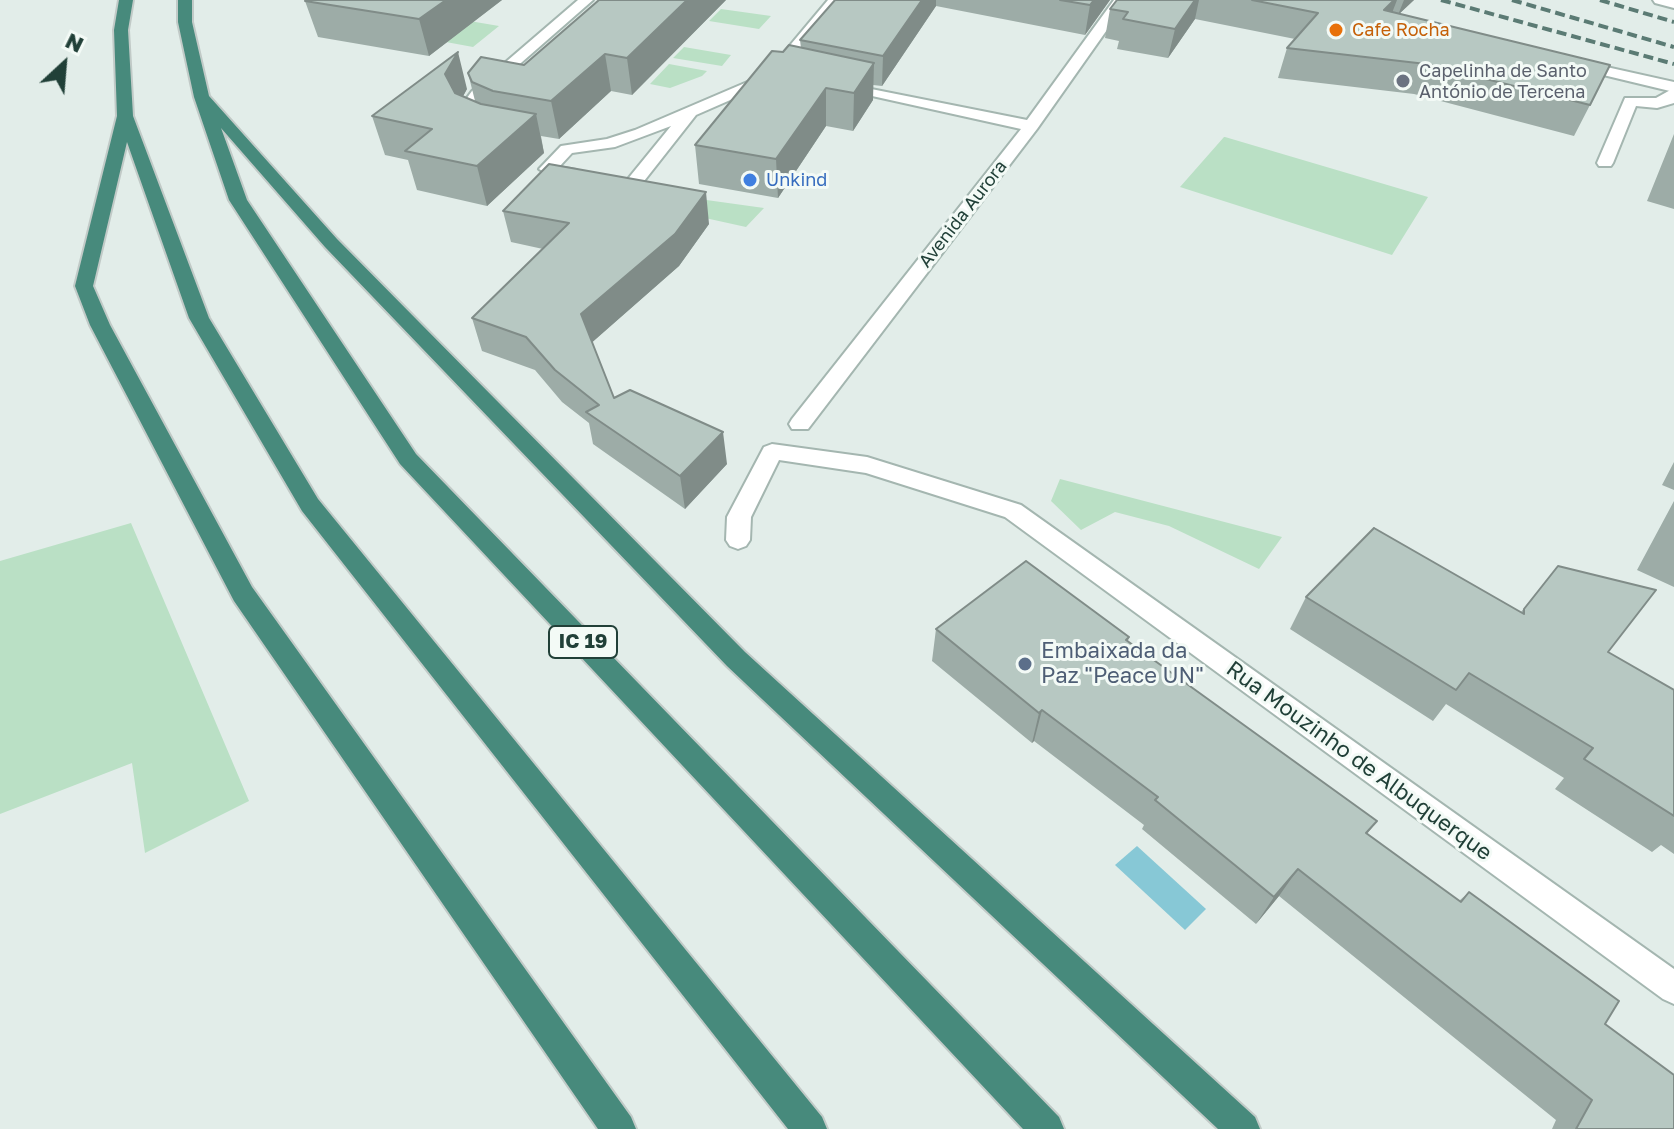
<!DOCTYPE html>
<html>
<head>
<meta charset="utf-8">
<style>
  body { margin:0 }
  #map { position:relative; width:1674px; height:1129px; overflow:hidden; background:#e2ede9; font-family:"Golos Text",sans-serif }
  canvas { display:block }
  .north { position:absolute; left:24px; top:24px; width:80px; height:80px; -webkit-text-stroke:6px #f3faf6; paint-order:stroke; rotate:26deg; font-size:22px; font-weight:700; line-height:32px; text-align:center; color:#214038 }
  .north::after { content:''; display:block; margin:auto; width:28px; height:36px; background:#214038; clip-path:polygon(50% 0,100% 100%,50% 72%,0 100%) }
</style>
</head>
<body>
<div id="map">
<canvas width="1674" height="1129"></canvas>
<div class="north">N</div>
</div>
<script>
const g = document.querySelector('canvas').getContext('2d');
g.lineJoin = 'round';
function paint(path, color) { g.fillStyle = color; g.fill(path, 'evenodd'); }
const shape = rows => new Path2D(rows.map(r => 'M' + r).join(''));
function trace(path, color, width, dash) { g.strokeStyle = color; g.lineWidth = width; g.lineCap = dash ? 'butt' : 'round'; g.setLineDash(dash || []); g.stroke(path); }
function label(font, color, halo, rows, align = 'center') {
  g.font = font + ' "Golos Text",sans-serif'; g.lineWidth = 6; g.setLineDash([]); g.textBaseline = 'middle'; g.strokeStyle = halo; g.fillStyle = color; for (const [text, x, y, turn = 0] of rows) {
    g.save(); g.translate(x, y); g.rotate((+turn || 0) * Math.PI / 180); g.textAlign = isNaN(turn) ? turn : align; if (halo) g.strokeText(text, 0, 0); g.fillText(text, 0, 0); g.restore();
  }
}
paint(shape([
  [721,9,771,16,759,29,709,21],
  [446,17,499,26,473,47,419,37],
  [684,47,731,55,722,66,673,58],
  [669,64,707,71,702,76,670,88,650,84],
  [1224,137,1225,137,1428,197,1392,255,1180,187],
  [692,198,764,208,746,227,678,212],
  [1060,479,1282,537,1259,569,1169,526,1115,512,1081,530,1051,501],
  [131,523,249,801,145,853,132,763,0,814,0,561]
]), '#bae0c5');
paint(shape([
  [1137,846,1206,909,1185,930,1115,865]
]), '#87c8d6');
const service = shape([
  [1653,0,1674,0,1674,8,1655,3,1653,0],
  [1674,88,1674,103,1657,108,1636,106,1613,163,1611,166,1599,166,1597,163,1625,98,1656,98,1674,88]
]);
const minor = shape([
  [578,0,593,0,482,97,474,110,484,127,482,130,466,128,458,110,472,91,578,0],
  [828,0,842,0,776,80,696,115,637,190,610,187,602,182,610,177,627,180,671,126,615,147,572,153,559,167,576,170,578,174,576,178,547,174,539,169,561,146,607,139,635,130,766,74,828,0],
  [1114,0,1128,0,1037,129,808,429,792,429,789,424,792,419,1021,129,836,88,836,82,1027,120,1114,0],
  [1575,60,1674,82,1674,92,1570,67,1568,64,1575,60],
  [772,444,867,457,1021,505,1674,969,1674,1004,1663,999,1005,517,866,473,779,460,751,517,750,540,746,546,738,549,730,546,726,540,727,517,764,447,772,444]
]);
const trunk = shape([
  [119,0,133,0,128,30,133,116,209,318,318,499,822,1117,827,1129,788,1129,302,511,189,318,127,142,93,286,110,325,252,587,631,1117,636,1129,598,1129,234,601,90,325,75,286,117,116,114,30,119,0],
  [178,0,192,0,192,22,209,96,337,239,745,652,1255,1117,1260,1129,1218,1129,727,666,325,247,221,128,247,200,416,454,1059,1117,1064,1129,1023,1129,400,464,229,200,194,97,178,22,178,0]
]);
trace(service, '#a4b6b0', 4);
trace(minor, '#a4b6b0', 4);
trace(trunk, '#c1cac7', 4);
paint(service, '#fff');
paint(minor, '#fff');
paint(trunk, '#478a7c');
trace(shape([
  [1441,0,1674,64],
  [1512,0,1674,47],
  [1600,0,1674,22]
]), '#5b7b74', 4, [10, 5]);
paint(shape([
  [502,0,429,56,318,37,305,1],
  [599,0,726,0,632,95,611,91,559,139,541,136,544,153,487,206,417,190,408,160,385,155,372,116,467,89,463,96,475,101,468,73,524,65],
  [835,0,1110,0,1085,35,936,6,882,86,873,85,873,100,853,131,826,126,778,198,699,184,695,145,783,52,801,48,800,40],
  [1117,0,1414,0,1399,14,1590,105,1574,136,1414,94,1278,78,1287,48,1295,39,1195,19,1168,58,1117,49,1119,41,1105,38,1110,9],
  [1674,134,1674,209,1647,201],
  [503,211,709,224,679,266,592,342,614,398,727,464,685,509,593,444,589,423,562,402,535,370,482,351,472,318,543,249,511,242],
  [1674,462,1674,490,1662,485],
  [1674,501,1674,587,1637,570],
  [1558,566,1608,652,1674,690,1674,854,1661,845,1652,852,1555,789,1564,778,1446,704,1433,721,1290,629,1306,597,1521,612],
  [936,629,1129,637,1128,641,1377,821,1367,834,1459,901,1469,892,1605,1024,1674,1129,1552,1129,1556,1120,1279,896,1256,924,1142,829,1144,825,1034,741,1032,743,932,661]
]), '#9daca7');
paint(shape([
  [446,0,502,0,429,56,419,19],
  [687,0,726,0,632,95,627,58],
  [922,0,936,0,936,6,882,86,883,56],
  [1094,0,1110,0,1085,35,1090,5],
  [1195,0,1199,0,1195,19,1168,58,1175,29],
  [1394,0,1397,0,1387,26,1384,10],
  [1404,0,1414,0,1398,15],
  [458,52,467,89,455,111,445,74],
  [605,54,611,91,559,139,551,101],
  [874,63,873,100,853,131,854,93],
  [826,88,826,126,778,198,776,159],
  [536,114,544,153,487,206,477,166],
  [706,192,709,224,679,266,588,346,581,314],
  [723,432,727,464,685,509,680,476],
  [1042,710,1034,741,1032,743,1039,713],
  [1298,869,1279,896,1256,924,1274,897]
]), '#808c88');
const building = shape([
  [307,0,446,0,419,19,305,1,307,0],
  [599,0,687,0,627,58,605,54,551,101,493,91,472,82,468,73,481,57,524,65,599,0],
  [835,0,922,0,883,56,800,40,835,0],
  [1060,0,1094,0,1090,5,1060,0],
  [1117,0,1195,0,1175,29,1123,19,1128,12,1110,9,1117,0],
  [1252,0,1394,0,1384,10,1610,65,1590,105,1426,64,1287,48,1318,13,1252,0],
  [789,45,874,63,854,93,826,88,776,159,695,145,772,51,783,52,789,45],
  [458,52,445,74,455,93,481,104,536,114,477,166,405,151,432,129,372,116,458,52],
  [549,164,706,192,675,234,581,314,614,398,630,390,723,432,680,476,586,412,599,405,555,370,526,337,472,318,569,223,503,211,549,164],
  [1374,528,1524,614,1524,609,1558,566,1656,590,1608,652,1674,690,1674,816,1584,759,1593,748,1469,673,1456,690,1306,597,1374,528],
  [1026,561,1129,637,1126,640,1377,821,1366,833,1461,902,1469,892,1619,1001,1605,1024,1674,1075,1674,1129,1576,1129,1592,1100,1298,869,1274,897,1155,800,1158,797,1042,710,1039,713,936,629,1026,561]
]);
paint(building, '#b7c8c2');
trace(building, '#808c88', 2);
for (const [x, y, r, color] of [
  [1336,30,8,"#e8710a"],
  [1403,81,8,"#6b7280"],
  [750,180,8,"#3f7fe0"],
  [1025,664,8,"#5c6f8a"]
]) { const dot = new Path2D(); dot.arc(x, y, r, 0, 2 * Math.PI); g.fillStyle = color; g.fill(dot); trace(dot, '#f3faf6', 3); }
label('18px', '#c56008', '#f3faf6', [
  ["Cafe Rocha",1352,30]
], 'left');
label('18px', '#5b616d', '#f3faf6', [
  ["Capelinha de Santo",1419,71],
  ["António de Tercena",1419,92]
], 'left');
label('18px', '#366cbe', '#f3faf6', [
  ["Unkind",766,180]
], 'left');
label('18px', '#214038', '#f3faf6', [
  ["Avenida Aurora",963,214,-52]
]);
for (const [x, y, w] of [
  [583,642,68]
]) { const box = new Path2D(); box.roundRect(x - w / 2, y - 16, w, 32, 6); g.fillStyle = '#f3faf6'; g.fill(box); trace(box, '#214038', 2); }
label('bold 20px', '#214038', null, [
  ["IC 19",583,642]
]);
label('22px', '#4e5e75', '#f3faf6', [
  ["Embaixada da",1041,651],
  ["Paz \"Peace UN\"",1041,676]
], 'left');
label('22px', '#214038', '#f3faf6', [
  ["Rua Mouzinho de Albuquerque",1359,761,36]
]);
</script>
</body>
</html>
